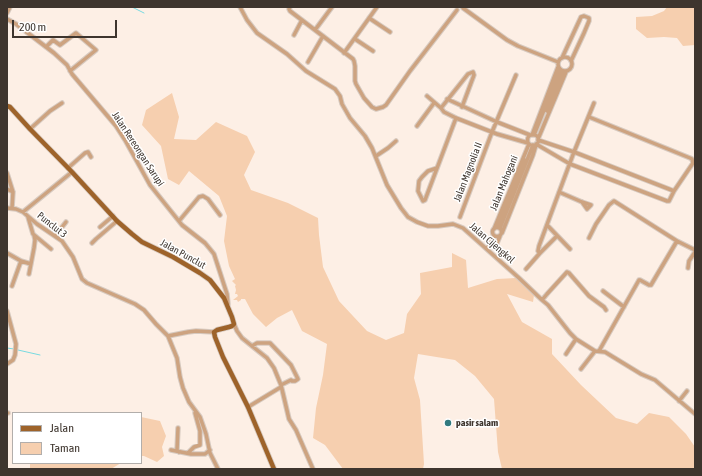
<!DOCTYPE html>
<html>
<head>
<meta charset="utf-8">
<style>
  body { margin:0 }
  #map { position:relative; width:702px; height:476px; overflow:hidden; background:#fdefe5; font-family:"Asap Condensed",sans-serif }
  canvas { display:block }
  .frame { position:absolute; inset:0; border:8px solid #3e352e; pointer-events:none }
  .legend { position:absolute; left:12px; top:412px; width:130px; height:52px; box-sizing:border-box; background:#fff; border:1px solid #b2aeab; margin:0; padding:5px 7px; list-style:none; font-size:12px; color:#3e352e }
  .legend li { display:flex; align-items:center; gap:8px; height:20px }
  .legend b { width:20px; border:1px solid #b2aeab }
  .scale { position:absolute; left:12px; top:20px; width:105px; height:18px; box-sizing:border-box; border:2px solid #3e352e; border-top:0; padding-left:5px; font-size:12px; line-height:14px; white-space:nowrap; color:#3e352e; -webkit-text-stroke:3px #fff; paint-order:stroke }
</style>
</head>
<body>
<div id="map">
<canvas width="702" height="476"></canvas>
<div class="frame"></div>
<ul class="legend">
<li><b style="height:5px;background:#9e632a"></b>Jalan</li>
<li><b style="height:11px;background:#f6cfaf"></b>Taman</li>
</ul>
<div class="scale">200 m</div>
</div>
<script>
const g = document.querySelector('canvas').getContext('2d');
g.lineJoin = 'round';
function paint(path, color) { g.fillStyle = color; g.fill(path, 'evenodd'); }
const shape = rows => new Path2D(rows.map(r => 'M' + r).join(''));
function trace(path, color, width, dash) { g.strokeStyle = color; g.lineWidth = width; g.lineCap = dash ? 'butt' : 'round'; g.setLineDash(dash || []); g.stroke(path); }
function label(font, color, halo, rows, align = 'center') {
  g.font = font + ' "Asap Condensed",sans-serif'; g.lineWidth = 3; g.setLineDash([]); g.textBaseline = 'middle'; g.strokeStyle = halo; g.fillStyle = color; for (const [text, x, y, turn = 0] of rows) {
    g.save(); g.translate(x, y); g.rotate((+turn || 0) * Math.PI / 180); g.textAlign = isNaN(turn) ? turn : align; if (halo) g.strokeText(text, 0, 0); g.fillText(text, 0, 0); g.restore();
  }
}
paint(shape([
  [667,7,695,7,695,45,683,46,677,38,664,37,647,38,636,29,636,17,652,16,664,11],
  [172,93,179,117,174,139,196,140,216,122,247,136,255,152,244,175,251,190,288,203,318,218,319,235,323,267,339,301,367,331,386,340,404,333,407,314,421,294,420,273,452,267,452,253,466,260,468,288,497,279,516,278,534,295,533,302,507,294,522,322,552,339,552,354,581,385,616,418,637,424,649,413,669,417,686,434,695,447,695,469,502,469,498,452,494,399,475,376,455,360,418,354,414,378,420,400,424,464,423,469,343,469,325,445,313,438,316,408,323,375,327,344,302,331,292,310,277,318,266,327,253,314,245,299,241,299,241,300,238,302,237,300,233,300,238,296,237,294,235,294,236,290,235,286,236,285,232,281,235,279,229,266,224,241,227,216,219,196,189,171,179,185,168,179,161,146,142,125,146,110],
  [141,417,160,421,166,436,162,447,164,456,157,462,144,456,141,456],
  [30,463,121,463,111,469,30,469]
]), '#f6cfaf');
trace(shape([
  [132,7,144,13],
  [7,348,14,349],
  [18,350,40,355]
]), '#78dae0', 1);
const minor = shape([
  [240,7,247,20,257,33,287,54,306,71,335,89,340,96,342,104,350,118,365,136,372,148,387,185,401,208,408,217,417,222,428,226,438,226,453,224,463,228,519,278,542,300,548,305,570,333,576,339,595,351,605,352,641,374,655,380,695,414],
  [290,7,289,9,290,11,353,59,354,61,355,66,355,81,356,84,364,98,372,107,376,109,383,107,386,105,410,71,457,10],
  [463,8,507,40,518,46,558,62],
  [7,13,10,7],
  [369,18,390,32],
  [7,19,16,24,54,53,67,65,72,74,116,126,125,140,150,185,182,225,205,243,210,249,214,254,227,294,228,304],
  [315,30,332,7],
  [294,35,302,20],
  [355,39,373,51],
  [46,47,53,40,60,45,76,33,96,50,70,71],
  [344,53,377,7],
  '558 64a7 7 0 1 1 14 0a7 7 0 1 1-14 0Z',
  [562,58,581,17,584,16,589,18,589,21,584,33,571,61],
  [308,62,323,36],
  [427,96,441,108],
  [447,99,497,122,530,135],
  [462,107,474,75,473,72,468,74,441,108,444,112,456,118,497,134,528,143],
  [547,111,563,72],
  [417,126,434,103],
  [30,129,50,111,62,103],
  '527.5 140a5.5 5.5 0 1 1 11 0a5.5 5.5 0 1 1-11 0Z',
  [532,135,558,67],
  [534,135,560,70],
  [538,139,566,72],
  [538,140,574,152,674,191],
  [536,144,570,164,667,201,669,201,674,191,693,163,692,159,690,158,589,117],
  [376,156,388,148,396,141],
  [68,168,85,153,88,152,91,157],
  [437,168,428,171,422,177,419,181,418,191,423,201,425,200,456,118],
  [7,173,13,192,12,208],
  [7,189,13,192],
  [559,192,582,202,591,205,587,209,582,202],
  [7,208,16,209,23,212,37,224,62,241,73,257,82,279,87,283,135,304,144,310,156,324,168,336,177,358,180,377,183,388,189,402,200,417,206,434,210,453,218,469],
  [23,212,72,172],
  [28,217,33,234,51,249],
  [460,217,492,132,516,75],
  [179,221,199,197,203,196,208,199,220,215],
  [547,225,570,249],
  [100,227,113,216],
  [497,227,525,160],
  '492.5 232a4.5 4.5 0 1 1 9 0a4.5 4.5 0 1 1-9 0Z',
  [500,228,533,145],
  [494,229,529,144],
  [502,233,533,155,536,145],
  [55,236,66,222],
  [589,238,596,224,609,205,614,201,677,241],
  [92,243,96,239,117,221],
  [495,248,500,236],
  [487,249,494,236],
  [7,253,21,261,31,264],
  [540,253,557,236],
  [688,268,689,261,695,252],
  [526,269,540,253,538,251,539,246,574,152,594,103],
  [29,274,34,248,35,240,34,235],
  [12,286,21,261],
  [603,291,624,307],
  [542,300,547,294,567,272,569,273,589,296,604,307,606,310],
  [7,311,16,344,15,355,13,360,7,364],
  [234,324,237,331,242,338,267,358,274,368,281,385,289,419,296,430,313,469],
  [168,336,188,332,196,331,214,332],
  [252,346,257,343,270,343,291,365,298,379,295,381,292,381,291,380,281,385],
  [599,351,639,280,640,280,649,285,651,285,677,241,695,250],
  [566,354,576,339],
  [581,369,595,351],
  [679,401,687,391],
  [248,407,281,387],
  [7,413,8,413],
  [178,428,177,450,179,452],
  [171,450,191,454,205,454,210,450],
  [188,453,194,447,200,445,200,431,195,413]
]);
const major = shape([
  [7,106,10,107,30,129,72,172,117,221,132,234,142,242,173,257,200,273,210,280,224,298,232,317,234,324,232,326,229,327,217,330,214,332,215,337,223,357,248,407,274,469]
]);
trace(minor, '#d7cac0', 5.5);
trace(major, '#d7cac0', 6);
trace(minor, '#cda380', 3.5);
trace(major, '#9e632a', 4.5);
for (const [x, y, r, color] of [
  [448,423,4,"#317a7f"]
]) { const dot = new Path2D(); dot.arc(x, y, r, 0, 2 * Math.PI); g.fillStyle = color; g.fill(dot); trace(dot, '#fff', 1.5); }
label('10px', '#3e352e', '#fff', [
  ["Jalan Rereongan Sarupi",138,149,57],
  ["Jalan Magnolia II",468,172,-69],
  ["Jalan Mahogani",504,183,-68],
  ["Punclut 3",52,225,38],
  ["Jalan Cijengkol",492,243,41],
  ["Jalan Punclut",183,254,29]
]);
label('bold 10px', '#3e352e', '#fff', [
  ["pasir salam",456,423]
], 'left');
</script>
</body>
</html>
